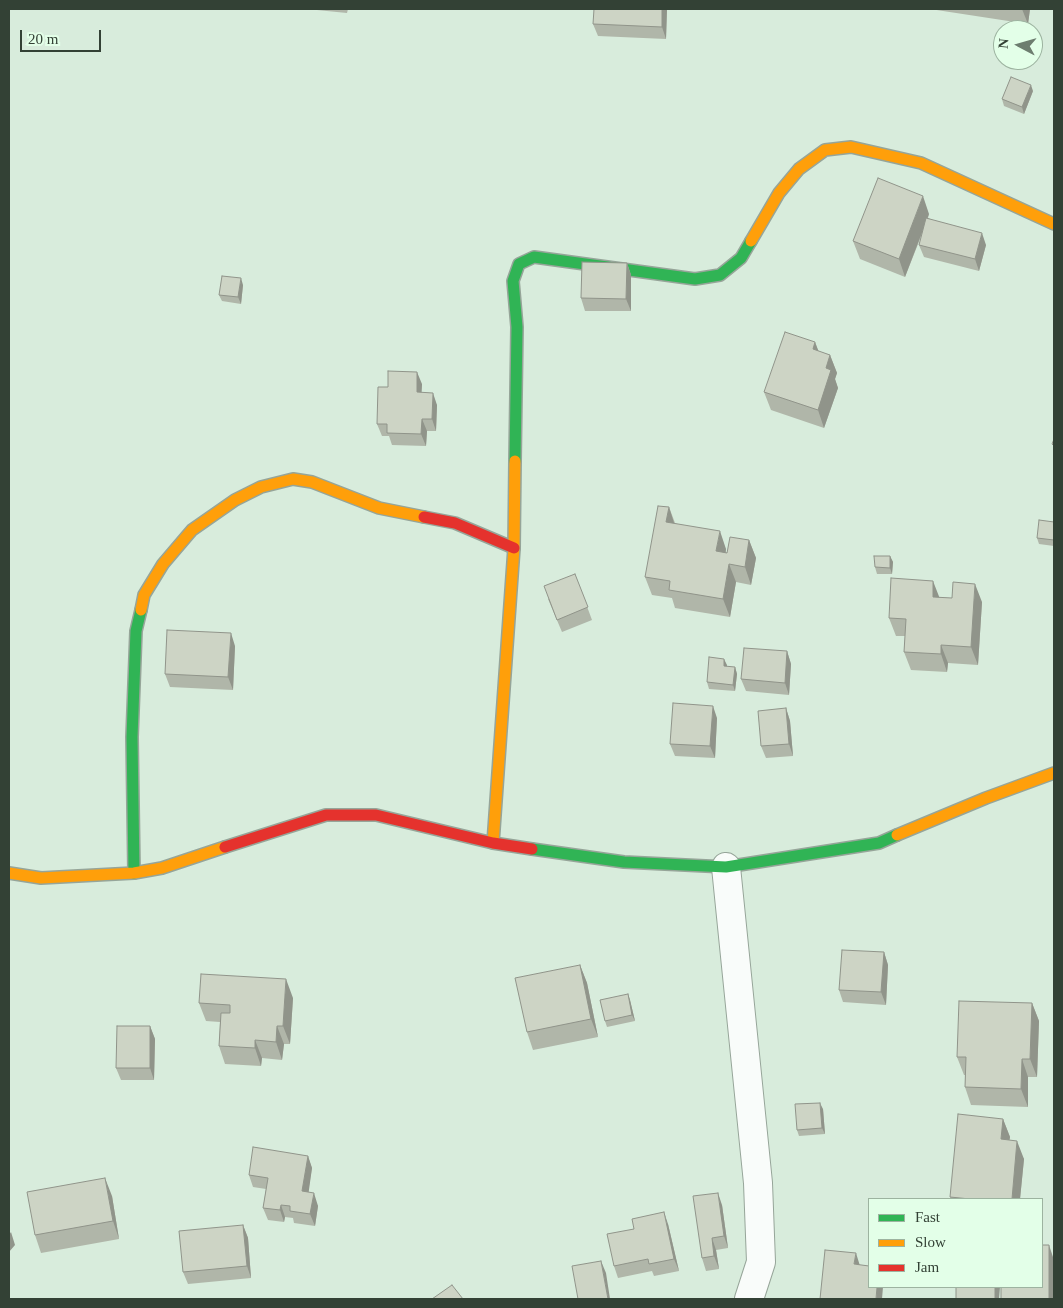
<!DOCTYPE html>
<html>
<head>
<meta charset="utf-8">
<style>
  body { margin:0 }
  #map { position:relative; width:1063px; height:1308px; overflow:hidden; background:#d8ecdc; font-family:Georgia,serif }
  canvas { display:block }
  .frame { position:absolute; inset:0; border:10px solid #334135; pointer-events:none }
  .legend { position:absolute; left:868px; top:1198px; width:175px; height:90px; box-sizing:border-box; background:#e3ffe8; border:1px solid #9db3a0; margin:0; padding:6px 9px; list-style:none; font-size:15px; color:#334135 }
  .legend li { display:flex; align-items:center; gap:10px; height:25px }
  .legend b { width:25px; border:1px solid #9db3a0 }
  .north { position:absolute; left:993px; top:20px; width:50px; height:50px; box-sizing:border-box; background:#e3ffe8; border:1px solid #9db3a0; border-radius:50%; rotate:276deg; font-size:14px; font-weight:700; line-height:20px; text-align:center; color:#334135 }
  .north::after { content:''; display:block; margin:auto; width:18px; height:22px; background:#6d7d6f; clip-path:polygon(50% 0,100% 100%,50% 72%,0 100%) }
  .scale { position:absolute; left:20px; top:30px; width:81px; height:22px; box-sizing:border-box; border:2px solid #334135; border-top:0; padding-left:6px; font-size:15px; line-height:18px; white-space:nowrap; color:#334135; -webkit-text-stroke:4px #e3ffe8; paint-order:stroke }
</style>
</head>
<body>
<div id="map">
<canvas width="1063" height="1308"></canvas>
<div class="frame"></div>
<ul class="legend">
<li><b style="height:6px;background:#30b455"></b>Fast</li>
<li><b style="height:6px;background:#ff9f0a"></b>Slow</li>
<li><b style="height:6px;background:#e5322d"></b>Jam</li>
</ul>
<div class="north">N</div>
<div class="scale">20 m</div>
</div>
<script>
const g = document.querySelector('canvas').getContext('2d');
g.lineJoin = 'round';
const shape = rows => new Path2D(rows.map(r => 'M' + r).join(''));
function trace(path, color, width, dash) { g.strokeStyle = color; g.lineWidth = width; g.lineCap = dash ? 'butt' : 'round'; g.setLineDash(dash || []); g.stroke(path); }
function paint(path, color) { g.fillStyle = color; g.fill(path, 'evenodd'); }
const street = shape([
  [726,867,758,1183,761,1262,749,1299]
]);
const fast = shape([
  [515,461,517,327,513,281,519,264,534,257,695,279,720,275,741,258,751,241],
  [532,849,624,862,726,867,879,843,897,835],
  [134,873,132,737,136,631,141,610]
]);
const slow = shape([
  [751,241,779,193,799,169,825,150,851,147,921,163,1054,224],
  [141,610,144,595,163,564,192,530,235,500,261,487,293,479,312,482,379,508,424,517],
  [897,835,986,798,1054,773],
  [493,843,514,548,515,461],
  [9,873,41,878,134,873,162,868,225,847]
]);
const jam = shape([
  [424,517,455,523,514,548],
  [225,847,326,815,376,815,493,843,532,849]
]);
trace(street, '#96a599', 30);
trace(fast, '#96a599', 14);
trace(slow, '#96a599', 14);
trace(jam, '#96a599', 14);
trace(street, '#f9fcfa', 28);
trace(fast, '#30b455', 11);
trace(slow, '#ff9f0a', 11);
trace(jam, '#e5322d', 11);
paint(shape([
  [307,9,348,9,347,13],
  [667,9,666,39,598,36,593,24],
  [930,9,1030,9,1028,24],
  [1033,91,1024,114,1004,106,1002,99],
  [929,214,928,218,986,245,979,271,924,257,919,245,922,234,905,277,860,259,853,241],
  [627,263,631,275,631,311,585,311,581,298],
  [243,285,241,304,222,301,219,295],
  [815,342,818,351,830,355,837,373,835,379,838,388,824,428,771,410,764,392],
  [422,384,421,392,437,405,436,431,427,431,426,446,392,445,389,436,382,436,377,424,388,387],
  [669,507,675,523,726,549,726,552,727,553,749,540,756,558,751,585,736,582,730,617,675,608,672,598,652,595,645,577],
  [1054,522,1054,546,1039,544,1037,538],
  [890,556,893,562,892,574,877,574,875,567],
  [575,574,592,620,562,632,548,599],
  [939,597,982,602,978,665,948,663,947,672,911,670,904,652,905,636,896,636,889,618],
  [235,646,233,690,170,687,165,674],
  [787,651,791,664,789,695,746,691,741,679],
  [727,665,727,667,735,667,737,674,735,691,709,689,707,682],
  [786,708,790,721,793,756,766,758,761,746],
  [717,718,715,758,675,756,670,744],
  [884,952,888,965,886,1005,843,1002,839,990],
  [580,965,587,983,598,1037,533,1050,527,1032],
  [628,994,630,1000,635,1021,607,1027,605,1021],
  [293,998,290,1044,284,1044,282,1060,262,1058,261,1066,225,1064,219,1046,220,1022,206,1021,199,1003],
  [1032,1003,1039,1021,1037,1077,1028,1077,1028,1107,971,1105,965,1087,965,1075,964,1075,957,1057],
  [150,1026,155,1039,154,1080,121,1080,116,1068],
  [823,1109,825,1134,799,1136,797,1130],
  [1003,1119,1010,1137,1009,1140,1024,1159,1020,1199,951,1199,950,1197],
  [308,1156,312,1168,308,1192,318,1206,315,1226,294,1223,293,1218,285,1217,284,1222,268,1220,263,1208,266,1189,253,1187,249,1175],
  [112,1196,119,1239,41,1253,35,1235],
  [722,1205,728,1248,716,1250,719,1269,706,1271,702,1258],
  [668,1224,679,1271,654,1276,652,1271,618,1278,614,1266,634,1229],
  [243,1225,248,1238,251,1278,188,1284,183,1272]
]), '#b0b6a9');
paint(shape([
  [662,9,667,9,666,39,662,27],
  [1022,9,1030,9,1028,24],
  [1031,85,1033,91,1024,114,1022,107],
  [923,196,929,214,905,277,899,259],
  [982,233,986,245,979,271,975,259],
  [627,263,631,275,631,311,626,299],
  [241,278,243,285,241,304,238,297],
  [815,342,822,360,813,349],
  [830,355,837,373,835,379,838,388,824,428,818,410,826,368],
  [417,372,422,384,421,405,417,392],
  [433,393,437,405,436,431,432,419],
  [422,419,427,431,426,446,421,434],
  [669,507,675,526,666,522],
  [720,531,726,549,723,569,716,551],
  [749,540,756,558,751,585,745,567],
  [890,556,893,562,892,574,890,568],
  [729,564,736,582,730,617,723,599],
  [933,581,940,599,933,597],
  [975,584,982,602,978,665,971,647],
  [231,633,235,646,233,690,228,677],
  [941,645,948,663,947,672,941,654],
  [787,651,791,664,789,695,785,683],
  [724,659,727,665,726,673,724,666],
  [735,667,737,674,735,691,733,685],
  [713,706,717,718,715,758,710,746],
  [786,708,790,721,793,756,789,744],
  [884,952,888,965,886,1005,881,992],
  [580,965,587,983,598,1037,591,1019],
  [286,979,293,998,290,1044,283,1026],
  [628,994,630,1000,635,1021,632,1015],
  [1032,1003,1039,1021,1037,1077,1030,1059],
  [150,1026,155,1039,154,1080,150,1068],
  [277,1026,284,1044,282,1060,276,1042],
  [255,1040,262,1058,261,1066,255,1048],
  [1022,1059,1028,1077,1028,1107,1021,1089],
  [820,1103,823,1109,825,1134,822,1128],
  [1003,1119,1010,1137,1007,1157,1001,1139],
  [1017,1141,1024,1159,1020,1199,1012,1199],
  [308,1156,312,1168,307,1204,302,1191],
  [105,1178,112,1196,119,1239,113,1221],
  [314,1193,318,1206,315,1226,310,1214],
  [718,1193,722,1205,728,1248,724,1236],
  [281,1205,285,1217,284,1222,280,1210],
  [664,1212,668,1224,679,1271,674,1259],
  [243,1225,248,1238,251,1278,247,1266],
  [11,1232,15,1245,9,1252,9,1235],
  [712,1238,716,1250,719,1269,714,1256],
  [1049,1245,1053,1257,1053,1299,1049,1299],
  [856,1253,860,1266,854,1264],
  [601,1261,606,1273,610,1299,608,1299],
  [877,1287,883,1287,882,1299,876,1299],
  [995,1287,1000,1287,999,1299,995,1299]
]), '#90948a');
const building = shape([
  [594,9,662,9,662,27,593,24,594,9],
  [1011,77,1031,85,1022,107,1002,99,1011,77],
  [878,178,923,196,899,259,853,241,878,178],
  [926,218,982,233,975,259,919,245,926,218],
  [582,262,627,263,626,299,581,298,582,262],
  [222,276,241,278,238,297,219,295,222,276],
  [785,332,815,342,813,349,830,355,826,368,831,370,818,410,764,392,785,332],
  [388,371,417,372,417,392,433,393,432,419,422,419,421,434,387,433,387,424,377,424,378,387,388,387,388,371],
  [1054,439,1054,446,1052,444,1054,439],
  [658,506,669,507,666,522,720,531,716,551,727,553,730,537,749,540,745,567,729,564,723,599,669,590,670,581,645,577,658,506],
  [1039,520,1054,522,1054,540,1037,538,1039,520],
  [874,556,890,556,890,568,875,567,874,556],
  [575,574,588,607,557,620,544,586,575,574],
  [891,578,933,581,933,597,952,598,953,582,975,584,971,647,941,645,941,654,904,652,906,619,889,618,891,578],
  [167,630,231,633,228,677,165,674,167,630],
  [744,648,787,651,785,683,741,679,744,648],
  [709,657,724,659,724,666,735,667,733,685,707,682,709,657],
  [673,703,713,706,710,746,670,744,673,703],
  [786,708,789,744,761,746,758,711,786,708],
  [842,950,884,952,881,992,839,990,842,950],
  [580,965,591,1019,527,1032,515,978,580,965],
  [201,974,286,979,283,1026,277,1026,276,1042,255,1040,255,1048,219,1046,221,1013,230,1013,230,1005,199,1003,201,974],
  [628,994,632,1015,605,1021,600,1000,628,994],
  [959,1001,1032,1003,1030,1059,1022,1059,1021,1089,965,1087,966,1057,957,1057,959,1001],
  [117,1026,150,1026,150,1068,116,1068,117,1026],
  [820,1103,822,1128,797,1130,795,1104,820,1103],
  [958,1114,1003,1119,1001,1139,1017,1141,1012,1199,970,1199,950,1197,958,1114],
  [253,1147,308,1156,302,1191,314,1193,310,1214,290,1211,290,1206,281,1205,280,1210,263,1208,268,1178,249,1175,253,1147],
  [105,1178,113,1221,35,1235,27,1192,105,1178],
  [718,1193,724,1236,712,1238,714,1256,702,1258,693,1196,718,1193],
  [664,1212,674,1259,649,1264,648,1259,614,1266,607,1234,634,1229,632,1219,664,1212],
  [243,1225,247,1266,183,1272,179,1231,243,1225],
  [1042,1245,1049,1245,1049,1299,1001,1299,1001,1287,1042,1287,1042,1245],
  [825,1250,856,1253,854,1264,869,1266,869,1287,877,1287,876,1299,820,1299,825,1250],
  [601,1261,608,1299,578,1299,572,1266,601,1261],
  [452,1285,463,1299,432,1299,452,1285],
  [956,1287,995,1287,995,1299,956,1299,956,1287]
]);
paint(building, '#cdd4c5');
trace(building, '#90948a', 1);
</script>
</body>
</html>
